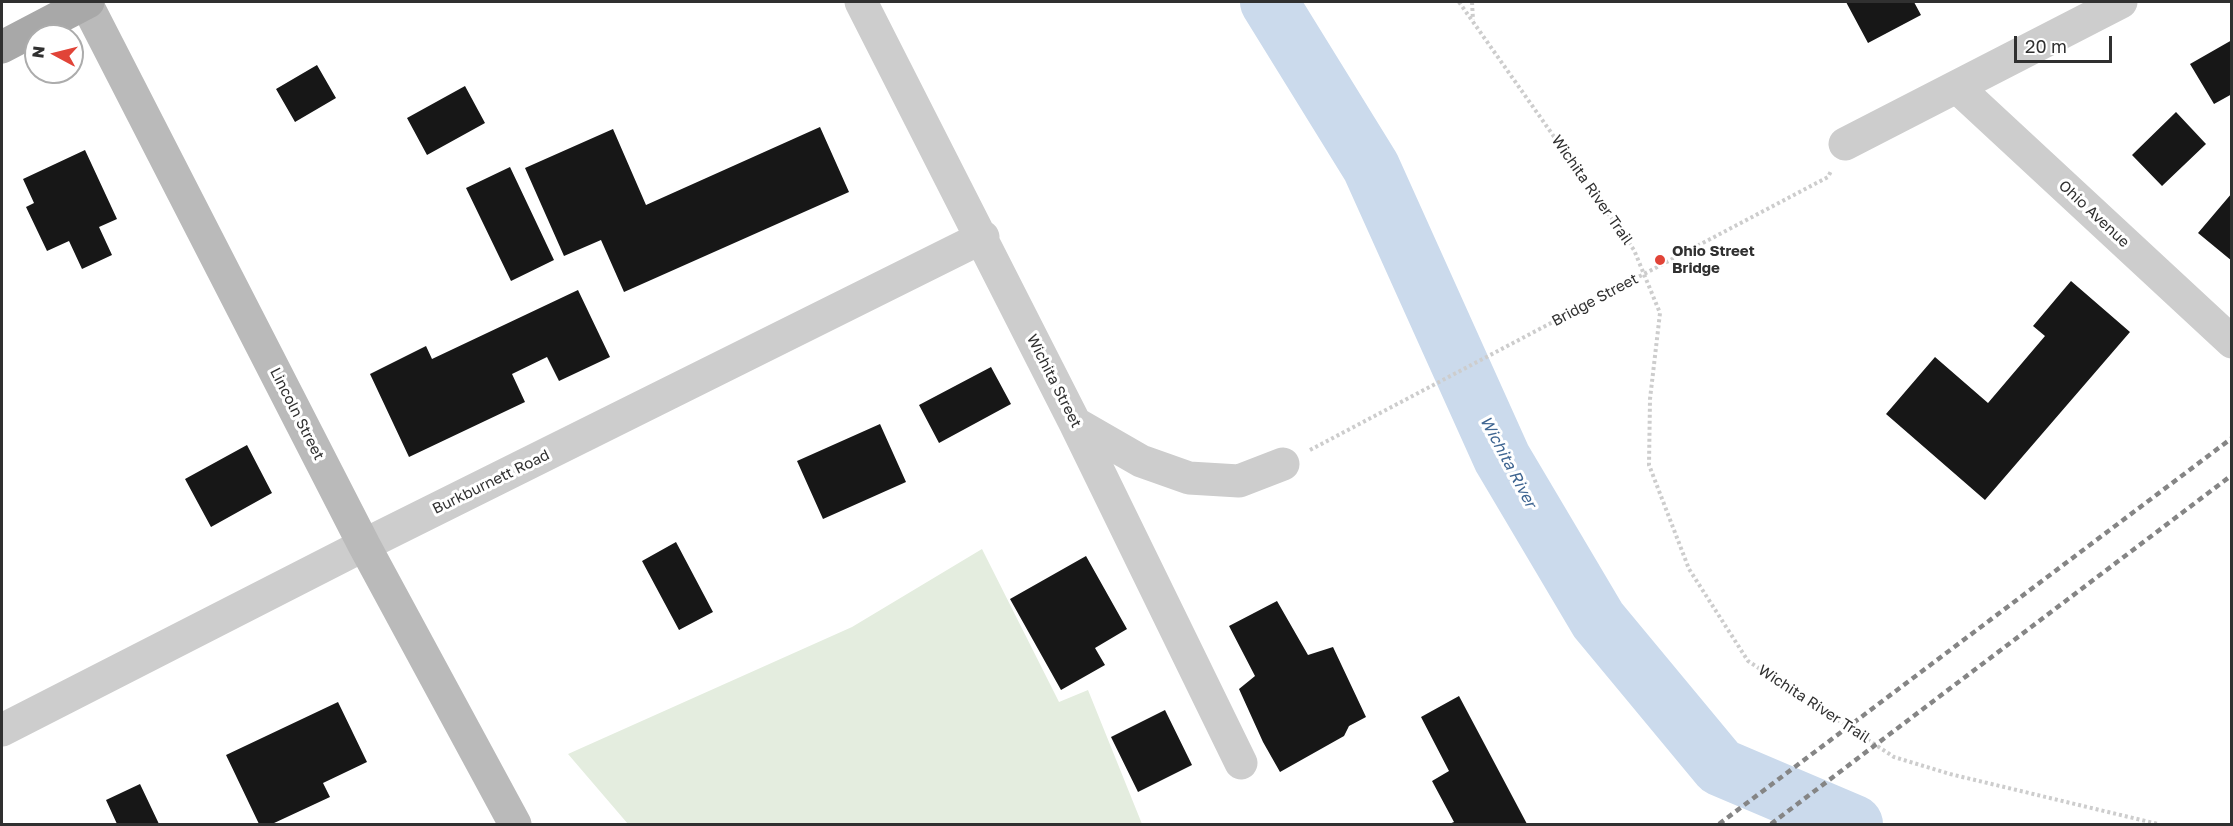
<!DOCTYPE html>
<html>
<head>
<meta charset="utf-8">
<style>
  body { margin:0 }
  #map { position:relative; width:2233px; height:826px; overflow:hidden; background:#fff; font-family:"Golos Text",sans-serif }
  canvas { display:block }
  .frame { position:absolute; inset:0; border:3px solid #303030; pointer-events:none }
  .north { position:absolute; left:24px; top:24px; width:60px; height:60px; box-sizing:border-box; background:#fff; border:2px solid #acacac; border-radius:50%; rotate:277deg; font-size:16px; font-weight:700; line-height:24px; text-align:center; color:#303030 }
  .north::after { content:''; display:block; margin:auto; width:21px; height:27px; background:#e14438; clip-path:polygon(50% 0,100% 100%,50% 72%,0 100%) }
  .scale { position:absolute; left:2014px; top:36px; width:98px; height:27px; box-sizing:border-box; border:3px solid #303030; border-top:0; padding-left:8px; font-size:18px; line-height:21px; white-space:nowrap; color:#303030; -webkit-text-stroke:4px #fff; paint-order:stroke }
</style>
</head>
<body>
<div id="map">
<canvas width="2233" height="826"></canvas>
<div class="frame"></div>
<div class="north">N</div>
<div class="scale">20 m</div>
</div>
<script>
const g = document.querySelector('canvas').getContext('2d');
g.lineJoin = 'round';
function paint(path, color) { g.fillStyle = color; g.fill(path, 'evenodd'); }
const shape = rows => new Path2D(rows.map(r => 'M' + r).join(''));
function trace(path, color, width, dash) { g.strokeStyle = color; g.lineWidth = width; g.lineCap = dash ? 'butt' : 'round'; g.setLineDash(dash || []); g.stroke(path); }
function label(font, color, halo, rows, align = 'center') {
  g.font = font + ' "Golos Text",sans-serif'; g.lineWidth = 6; g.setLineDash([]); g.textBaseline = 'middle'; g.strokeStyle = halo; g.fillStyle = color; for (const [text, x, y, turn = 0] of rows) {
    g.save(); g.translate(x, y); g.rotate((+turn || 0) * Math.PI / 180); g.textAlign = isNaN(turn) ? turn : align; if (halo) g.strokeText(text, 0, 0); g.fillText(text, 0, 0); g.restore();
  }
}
paint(shape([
  [982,549,1059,702,1088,690,1142,824,628,824,568,754,852,627]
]), '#e4eddf');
trace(shape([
  [1269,2,1371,167,1502,458,1598,620,1720,767,1854,824]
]), '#cbdaec', 58);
paint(shape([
  [1846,2,1914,2,1921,15,1868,43],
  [2232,40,2232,94,2214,104,2190,64],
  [317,65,336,98,295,122,276,89],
  [465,86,485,123,427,155,407,118],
  [2176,112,2206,144,2162,186,2132,155],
  [820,127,849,192,624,292,601,240,564,256,525,168,613,129,646,205],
  [85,150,117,219,99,227,112,255,82,269,69,241,47,251,26,207,34,203,23,179],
  [510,167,554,260,511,281,466,188],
  [2232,193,2232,261,2198,233],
  [2071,281,2130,332,1985,500,1886,414,1935,357,1988,403,2045,336,2033,326],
  [578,290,610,357,559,381,547,357,512,374,525,402,409,457,370,374,426,346,432,359],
  [991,367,1011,404,939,443,919,405],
  [880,424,906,482,823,519,797,461],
  [247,445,272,493,211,527,185,479],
  [676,542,713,612,679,630,642,561],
  [1086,556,1127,629,1095,648,1105,665,1061,690,1010,599],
  [1277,601,1308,655,1333,647,1366,717,1349,726,1344,736,1280,772,1263,742,1239,689,1255,676,1229,626],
  [1459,696,1527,824,1449,824,1454,822,1432,781,1449,771,1421,717],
  [338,702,367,762,323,783,330,797,272,824,259,824,226,755],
  [1165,710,1192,765,1138,792,1111,737],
  [140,784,159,824,117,824,106,800]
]), '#171717');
trace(shape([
  [1459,2,1634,250,1660,313,1650,399,1649,465,1689,569,1748,661,1894,757,1950,774,2158,824],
  [1472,2,1473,20],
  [1310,450,1828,177,1831,171]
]), '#cdcdcd', 4, [3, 3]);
trace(shape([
  [861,2,1075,423,1241,763],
  [1957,87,2232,342],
  [1845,144,2121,2],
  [1075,423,1141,461,1189,478,1239,481,1283,464],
  [2,730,364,545,983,237]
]), '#cdcdcd', 33);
trace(shape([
  [86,3,364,545,515,824]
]), '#bababa', 33);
trace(shape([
  [2,47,88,2]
]), '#a8a8a8', 33);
trace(shape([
  [1719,824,2232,438],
  [1771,824,2232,475]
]), '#858585', 4.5, [6, 4.5]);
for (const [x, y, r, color] of [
  [1660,260,6,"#e14438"]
]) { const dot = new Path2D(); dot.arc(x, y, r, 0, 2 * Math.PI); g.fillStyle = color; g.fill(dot); trace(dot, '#fff', 2); }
label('15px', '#303030', '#fff', [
  ["Wichita River Trail",1592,190,55],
  ["Ohio Avenue",2094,214,43],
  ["Bridge Street",1595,300,-28],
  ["Wichita Street",1054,381,63],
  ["Lincoln Street",297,414,63],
  ["Burkburnett Road",491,482,-26],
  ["Wichita River Trail",1814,704,33]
]);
label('bold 15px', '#303030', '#fff', [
  ["Ohio Street",1672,251],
  ["Bridge",1672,268]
], 'left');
label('italic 16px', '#3f6591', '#fff', [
  ["Wichita River",1508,462,62]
]);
</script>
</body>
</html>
